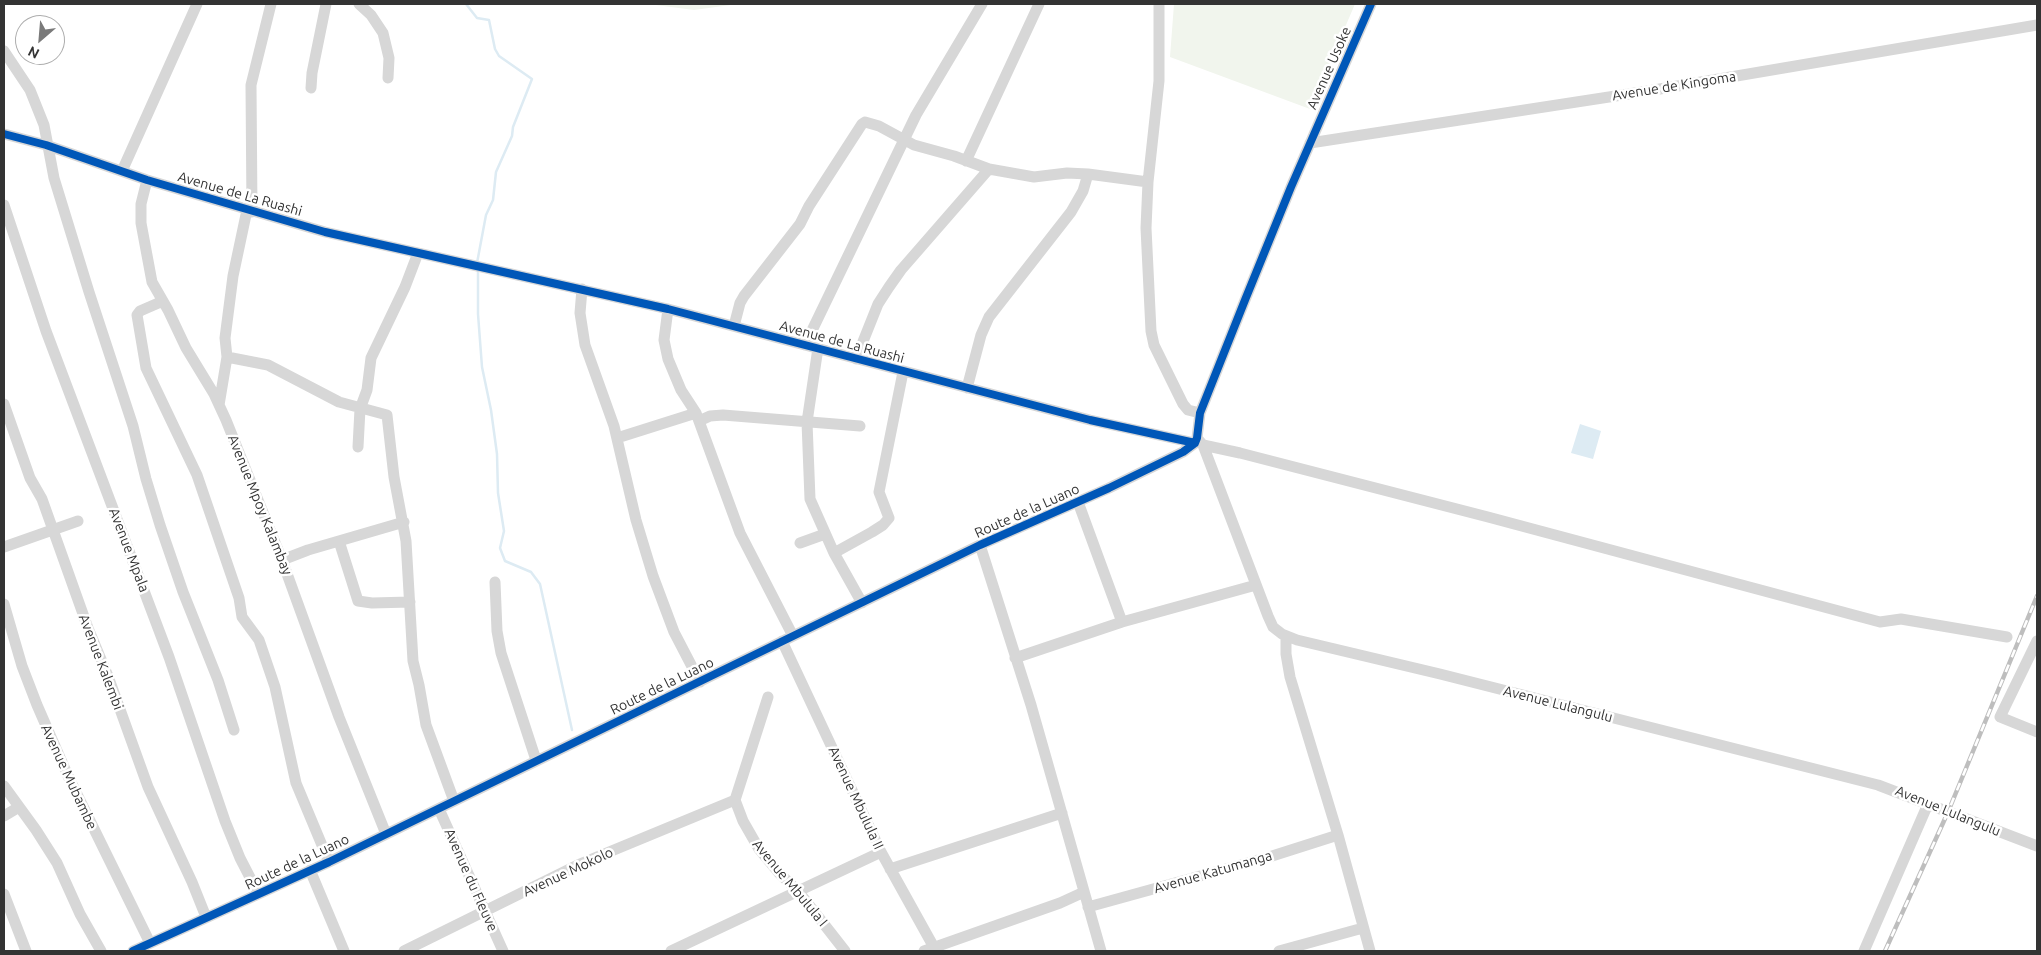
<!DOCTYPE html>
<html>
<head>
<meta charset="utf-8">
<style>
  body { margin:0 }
  #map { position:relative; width:2041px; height:955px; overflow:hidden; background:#fff; font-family:Ubuntu,sans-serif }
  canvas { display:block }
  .frame { position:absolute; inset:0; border:5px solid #333; pointer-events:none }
  .north { position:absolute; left:15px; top:15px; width:50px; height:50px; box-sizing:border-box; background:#fff; border:1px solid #adadad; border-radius:50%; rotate:207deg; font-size:14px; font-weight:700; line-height:20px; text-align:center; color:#333 }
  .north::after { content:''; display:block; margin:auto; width:18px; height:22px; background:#7a7a7a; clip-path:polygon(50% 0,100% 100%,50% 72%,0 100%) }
</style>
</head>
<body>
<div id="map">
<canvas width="2041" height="955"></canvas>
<div class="frame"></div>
<div class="north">N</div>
</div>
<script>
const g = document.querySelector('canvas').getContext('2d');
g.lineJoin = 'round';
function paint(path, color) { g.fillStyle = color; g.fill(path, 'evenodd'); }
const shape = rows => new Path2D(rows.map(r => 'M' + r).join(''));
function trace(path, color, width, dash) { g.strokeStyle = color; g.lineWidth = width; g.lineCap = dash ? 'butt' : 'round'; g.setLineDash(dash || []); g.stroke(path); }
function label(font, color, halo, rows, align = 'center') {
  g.font = font + ' Ubuntu,sans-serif'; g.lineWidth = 5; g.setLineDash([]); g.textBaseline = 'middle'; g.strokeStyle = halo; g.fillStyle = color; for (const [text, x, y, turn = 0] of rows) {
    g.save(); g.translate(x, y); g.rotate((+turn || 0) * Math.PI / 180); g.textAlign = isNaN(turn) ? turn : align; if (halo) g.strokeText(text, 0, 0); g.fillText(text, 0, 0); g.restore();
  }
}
paint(shape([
  [648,4,738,4,694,10],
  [1174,4,1355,4,1310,109,1170,57]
]), '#f1f5ed');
paint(shape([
  [1580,424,1601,431,1593,459,1571,453]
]), '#ddebf3');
trace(shape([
  [466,4,477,18,489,20,495,49,499,56,532,79,513,127,512,136,496,172,493,200,486,215,477,263],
  [478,269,478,314,482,367,491,410,497,454,498,493,504,531,500,548,505,561,531,572,540,584,572,730]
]), '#ddebf3', 2.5);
trace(shape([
  [359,4,371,15,383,33,389,58,388,78],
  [1159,4,1159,81,1148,182,1146,228,1151,331,1154,345,1183,404,1188,410,1200,413],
  [4,51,30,90,44,125,54,178,89,292,133,426,146,479,160,525,183,592,218,680,234,730],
  [311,88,312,73,326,4],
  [4,134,46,145,147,180,325,232,668,309,1090,420,1195,443],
  [1310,143,1648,91,2037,25],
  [966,161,1039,4],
  [122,171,197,4],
  [147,180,141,204,141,223,152,282,168,310,186,348,214,394,226,420,282,560,339,717,386,834],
  [4,205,46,331,169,657,225,821,240,858,258,893],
  [252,212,251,85,271,4],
  [582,289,580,313,585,345,614,426,636,520,653,576,674,632,700,682],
  [163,301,140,311,137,315,146,368,197,475,239,598,242,617,259,640,275,687,296,783,329,862],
  [668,309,664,340,668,359,681,390,696,413,740,533,793,636],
  [734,326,740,303,744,296,800,224,809,206,862,124,865,122,879,126,914,145,954,156,989,169,1034,177,1067,173,1088,174,1148,182],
  [805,345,916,115,982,4],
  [818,348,807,422,810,499,834,553,862,603],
  [227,357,225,338,233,276,247,210],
  [856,359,878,304,889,287,901,270,989,169],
  [967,388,981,335,989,317,1071,212,1083,191,1088,174],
  [4,404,30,478,42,499,88,628,108,676,148,787,192,882,206,917],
  [219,405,227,357,268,365,339,402,387,415,394,477,406,541,413,661,419,685,426,725,454,801],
  [699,421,710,416,723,415,860,426],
  [617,438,696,413],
  [1197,438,1203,445,1268,616,1273,627,1282,634,1297,640,1440,674,1878,785,2037,846],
  [1203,445,1240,453,1488,517,1880,622,1901,619,2007,637],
  [358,447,360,409,367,390,371,358,405,287,418,253],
  [1078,502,1122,622],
  [339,541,358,601,372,603,410,602],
  [800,543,825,534],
  [980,545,1031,705,1101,951],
  [4,547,78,521],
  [834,553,872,532,883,525,889,518,879,492,903,372],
  [282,560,308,550,404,522],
  [495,582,497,631,501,653,536,760],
  [4,604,22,666,37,705,68,776,150,943],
  [1286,636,1286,654,1290,677,1338,835,1370,951],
  [782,641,881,852,936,951],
  [2037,641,2000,717,2037,732],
  [1015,658,1122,622,1256,585],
  [768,697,735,800,743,821,759,849,779,873,798,891,845,951],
  [4,786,36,830,57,863,80,914,101,951],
  [439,809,503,951],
  [4,816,19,807],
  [890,869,1062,813],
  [310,870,344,951],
  [4,894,26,951],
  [1088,907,1269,857,1338,835],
  [133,951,329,862,980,545,1109,488,1183,452,1195,443,1197,438,1200,413,1245,300,1291,187,1371,4],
  [404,951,580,864,735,800],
  [671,951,881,852],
  [924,951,1060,903,1084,892],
  [1279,951,1363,928],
  [1864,951,1928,804]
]), '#d7d7d7', 11);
const rail = shape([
  [1885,951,1948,812,2037,596]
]);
trace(rail, '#bebebe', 4.5);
trace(rail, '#fff', 2.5, [8]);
trace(shape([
  [4,134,46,145,147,180,325,232,668,309,1090,420,1195,443],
  [133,951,329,862,980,545,1109,488,1183,452,1195,443,1197,438,1200,413,1245,300,1291,187,1371,4]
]), '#0057b8', 8);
label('14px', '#333', '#fff', [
  ["Avenue Usoke",1329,68,-66],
  ["Avenue de Kingoma",1674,86,-9],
  ["Avenue de La Ruashi",240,194,16],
  ["Avenue de La Ruashi",842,342,15],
  ["Avenue Mpoy Kalambay",260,505,68],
  ["Route de la Luano",1027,511,-24],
  ["Avenue Mpala",129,550,69],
  ["Avenue Kalembi",101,662,69],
  ["Route de la Luano",662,686,-26],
  ["Avenue Lulangulu",1558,704,14],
  ["Avenue Mubambe",69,777,65],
  ["Avenue Mbulula II",856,798,65],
  ["Avenue Lulangulu",1948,811,22],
  ["Route de la Luano",297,862,-25],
  ["Avenue Mokolo",568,872,-25],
  ["Avenue Katumanga",1213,872,-16],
  ["Avenue du Fleuve",471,880,66],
  ["Avenue Mbulula I",790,883,50]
]);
</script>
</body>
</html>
